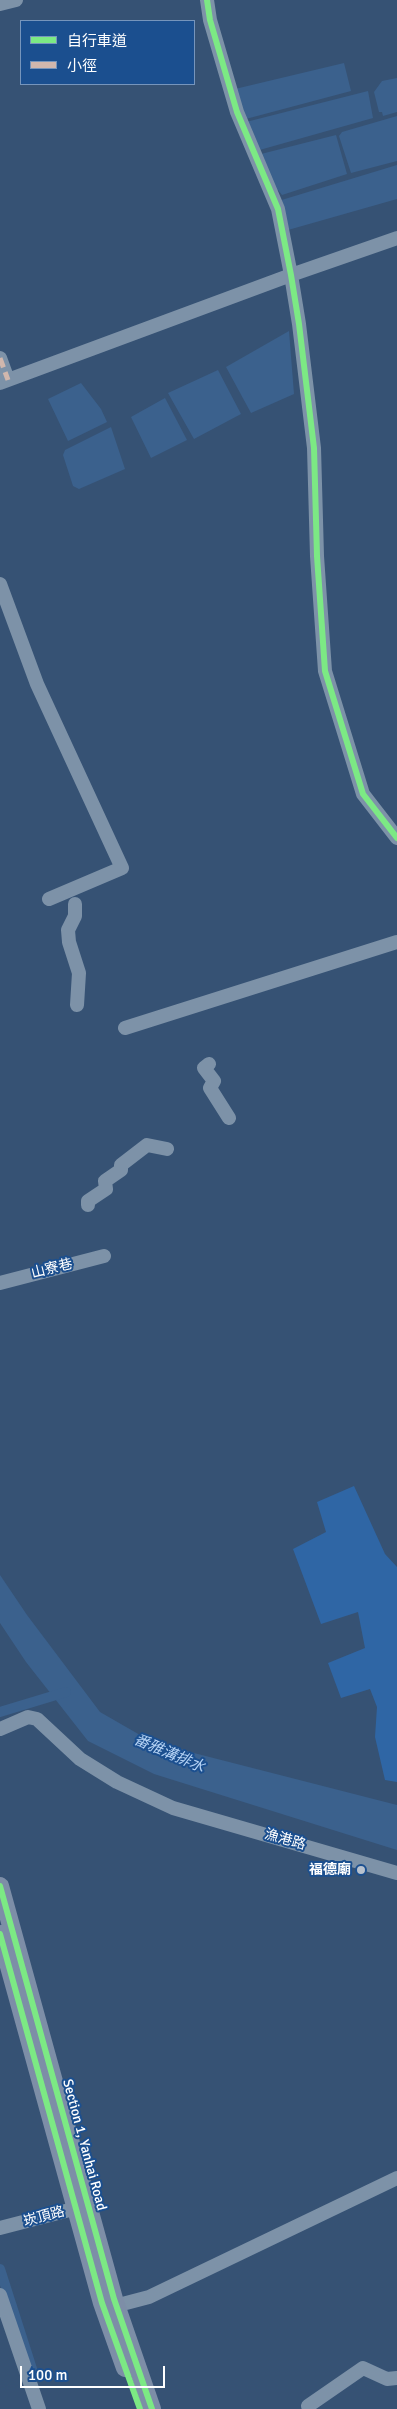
<!DOCTYPE html>
<html>
<head>
<meta charset="utf-8">
<style>
  body { margin:0 }
  #map { position:relative; width:397px; height:2409px; overflow:hidden; background:#365274; font-family:Signika,"Noto Sans TC",sans-serif }
  canvas { display:block }
  .legend { position:absolute; left:20px; top:20px; width:175px; height:65px; box-sizing:border-box; background:#1b4f8f; border:1px solid #7695bc; margin:0; padding:6px 9px; list-style:none; font-size:15px; color:#fff }
  .legend li { display:flex; align-items:center; gap:10px; height:25px }
  .legend b { width:25px; border:1px solid #7695bc }
  .scale { position:absolute; left:20px; top:2366px; width:145px; height:22px; box-sizing:border-box; border:2px solid #fff; border-top:0; padding-left:6px; font-size:15px; line-height:18px; white-space:nowrap; color:#fff; -webkit-text-stroke:4px #1b4f8f; paint-order:stroke }
</style>
</head>
<body>
<div id="map">
<canvas width="397" height="2409"></canvas>
<ul class="legend">
<li><b style="height:6px;background:#7ce984"></b>自行車道</li>
<li><b style="height:6px;background:#d1b7ad"></b>小徑</li>
</ul>
<div class="scale">100 m</div>
</div>
<script>
const g = document.querySelector('canvas').getContext('2d');
g.lineJoin = 'round';
function paint(path, color) { g.fillStyle = color; g.fill(path, 'evenodd'); }
const shape = rows => new Path2D(rows.map(r => 'M' + r).join(''));
function trace(path, color, width, dash) { g.strokeStyle = color; g.lineWidth = width; g.lineCap = dash ? 'butt' : 'round'; g.setLineDash(dash || []); g.stroke(path); }
function label(font, color, halo, rows, align = 'center') {
  g.font = font + ' Signika,"Noto Sans TC",sans-serif'; g.lineWidth = 4; g.setLineDash([]); g.textBaseline = 'middle'; g.strokeStyle = halo; g.fillStyle = color; for (const [text, x, y, turn = 0] of rows) {
    g.save(); g.translate(x, y); g.rotate((+turn || 0) * Math.PI / 180); g.textAlign = isNaN(turn) ? turn : align; if (halo) g.strokeText(text, 0, 0); g.fillText(text, 0, 0); g.restore();
  }
}
paint(shape([
  [354,1486,385,1554,397,1567,397,1782,385,1780,375,1737,377,1707,370,1689,341,1698,328,1663,365,1648,358,1612,321,1624,293,1549,326,1532,317,1502]
]), '#2f66a5');
paint(shape([
  [344,63,351,91,242,120,235,89],
  [397,78,397,112,383,116,382,112,379,112,374,92,382,81],
  [368,91,373,118,256,151,246,122],
  [397,116,397,161,351,173,339,136,342,132],
  [336,135,347,174,282,195,278,190,275,190,261,154],
  [397,165,397,199,288,230,275,202],
  [289,331,294,394,251,413,226,367],
  [218,370,241,414,194,439,168,393],
  [81,383,101,409,107,422,68,441,48,399],
  [165,398,187,440,151,458,131,417],
  [111,427,125,469,79,489,73,486,63,455,65,450],
  [0,1575,27,1615,100,1712,140,1735,190,1752,397,1805,397,1850,154,1774,88,1741,26,1662,0,1623]
]), '#3b618d');
trace(shape([
  [0,1712,66,1692],
  [0,2269,33,2372]
]), '#3b618d', 10);
trace(shape([
  [207,0,210,20,237,112,278,209,291,275,299,324,314,448,317,556,325,671,363,794,397,838],
  [0,4,16,0],
  [0,358,8,380],
  [0,383,291,275,397,238],
  [0,584,37,684,122,868,49,899],
  [75,904,75,916,68,930,69,942,79,973,77,1005],
  [125,1028,397,942],
  [209,1064,204,1068,214,1081,210,1088,229,1118],
  [88,1205,88,1201,106,1189,105,1181,121,1170,121,1165,147,1145,167,1149],
  [0,1283,104,1256],
  [0,1729,28,1717,37,1719,80,1759,117,1782,173,1808,397,1873],
  [0,2228,85,2206],
  [0,2295,39,2409],
  [107,2308,149,2297,397,2178],
  [308,2406,363,2368,387,2379,397,2378]
]), '#7d92a8', 14);
trace(shape([
  [0,1886,114,2299,152,2409],
  [0,1934,102,2303,125,2368]
]), '#7d8ea7', 18);
trace(shape([
  [0,358,8,380]
]), '#d1b7ad', 5, [10, 5]);
trace(shape([
  [207,0,210,20,237,112,278,209,291,275,299,324,314,448,317,556,325,671,363,794,397,838],
  [0,1886,114,2299,152,2409],
  [0,1934,102,2303,140,2409]
]), '#7ce984', 6);
for (const [x, y, r, color] of [
  [361,1870,5,"#b9c2ce"]
]) { const dot = new Path2D(); dot.arc(x, y, r, 0, 2 * Math.PI); g.fillStyle = color; g.fill(dot); trace(dot, '#1b4f8f', 2); }
label('14px', '#fff', '#1b4f8f', [
  ["山寮巷",52,1269,-14],
  ["漁港路",285,1840,16],
  ["Section 1, Yanhai Road",84,2145,75],
  ["崁頂路",44,2217,-15]
]);
label('bold 14px', '#fff', '#1b4f8f', [
  ["福德廟",351,1870]
], 'right');
label('italic 15px', '#b5d3f5', '#1b4f8f', [
  ["番雅溝排水",169,1754,23]
]);
</script>
</body>
</html>
